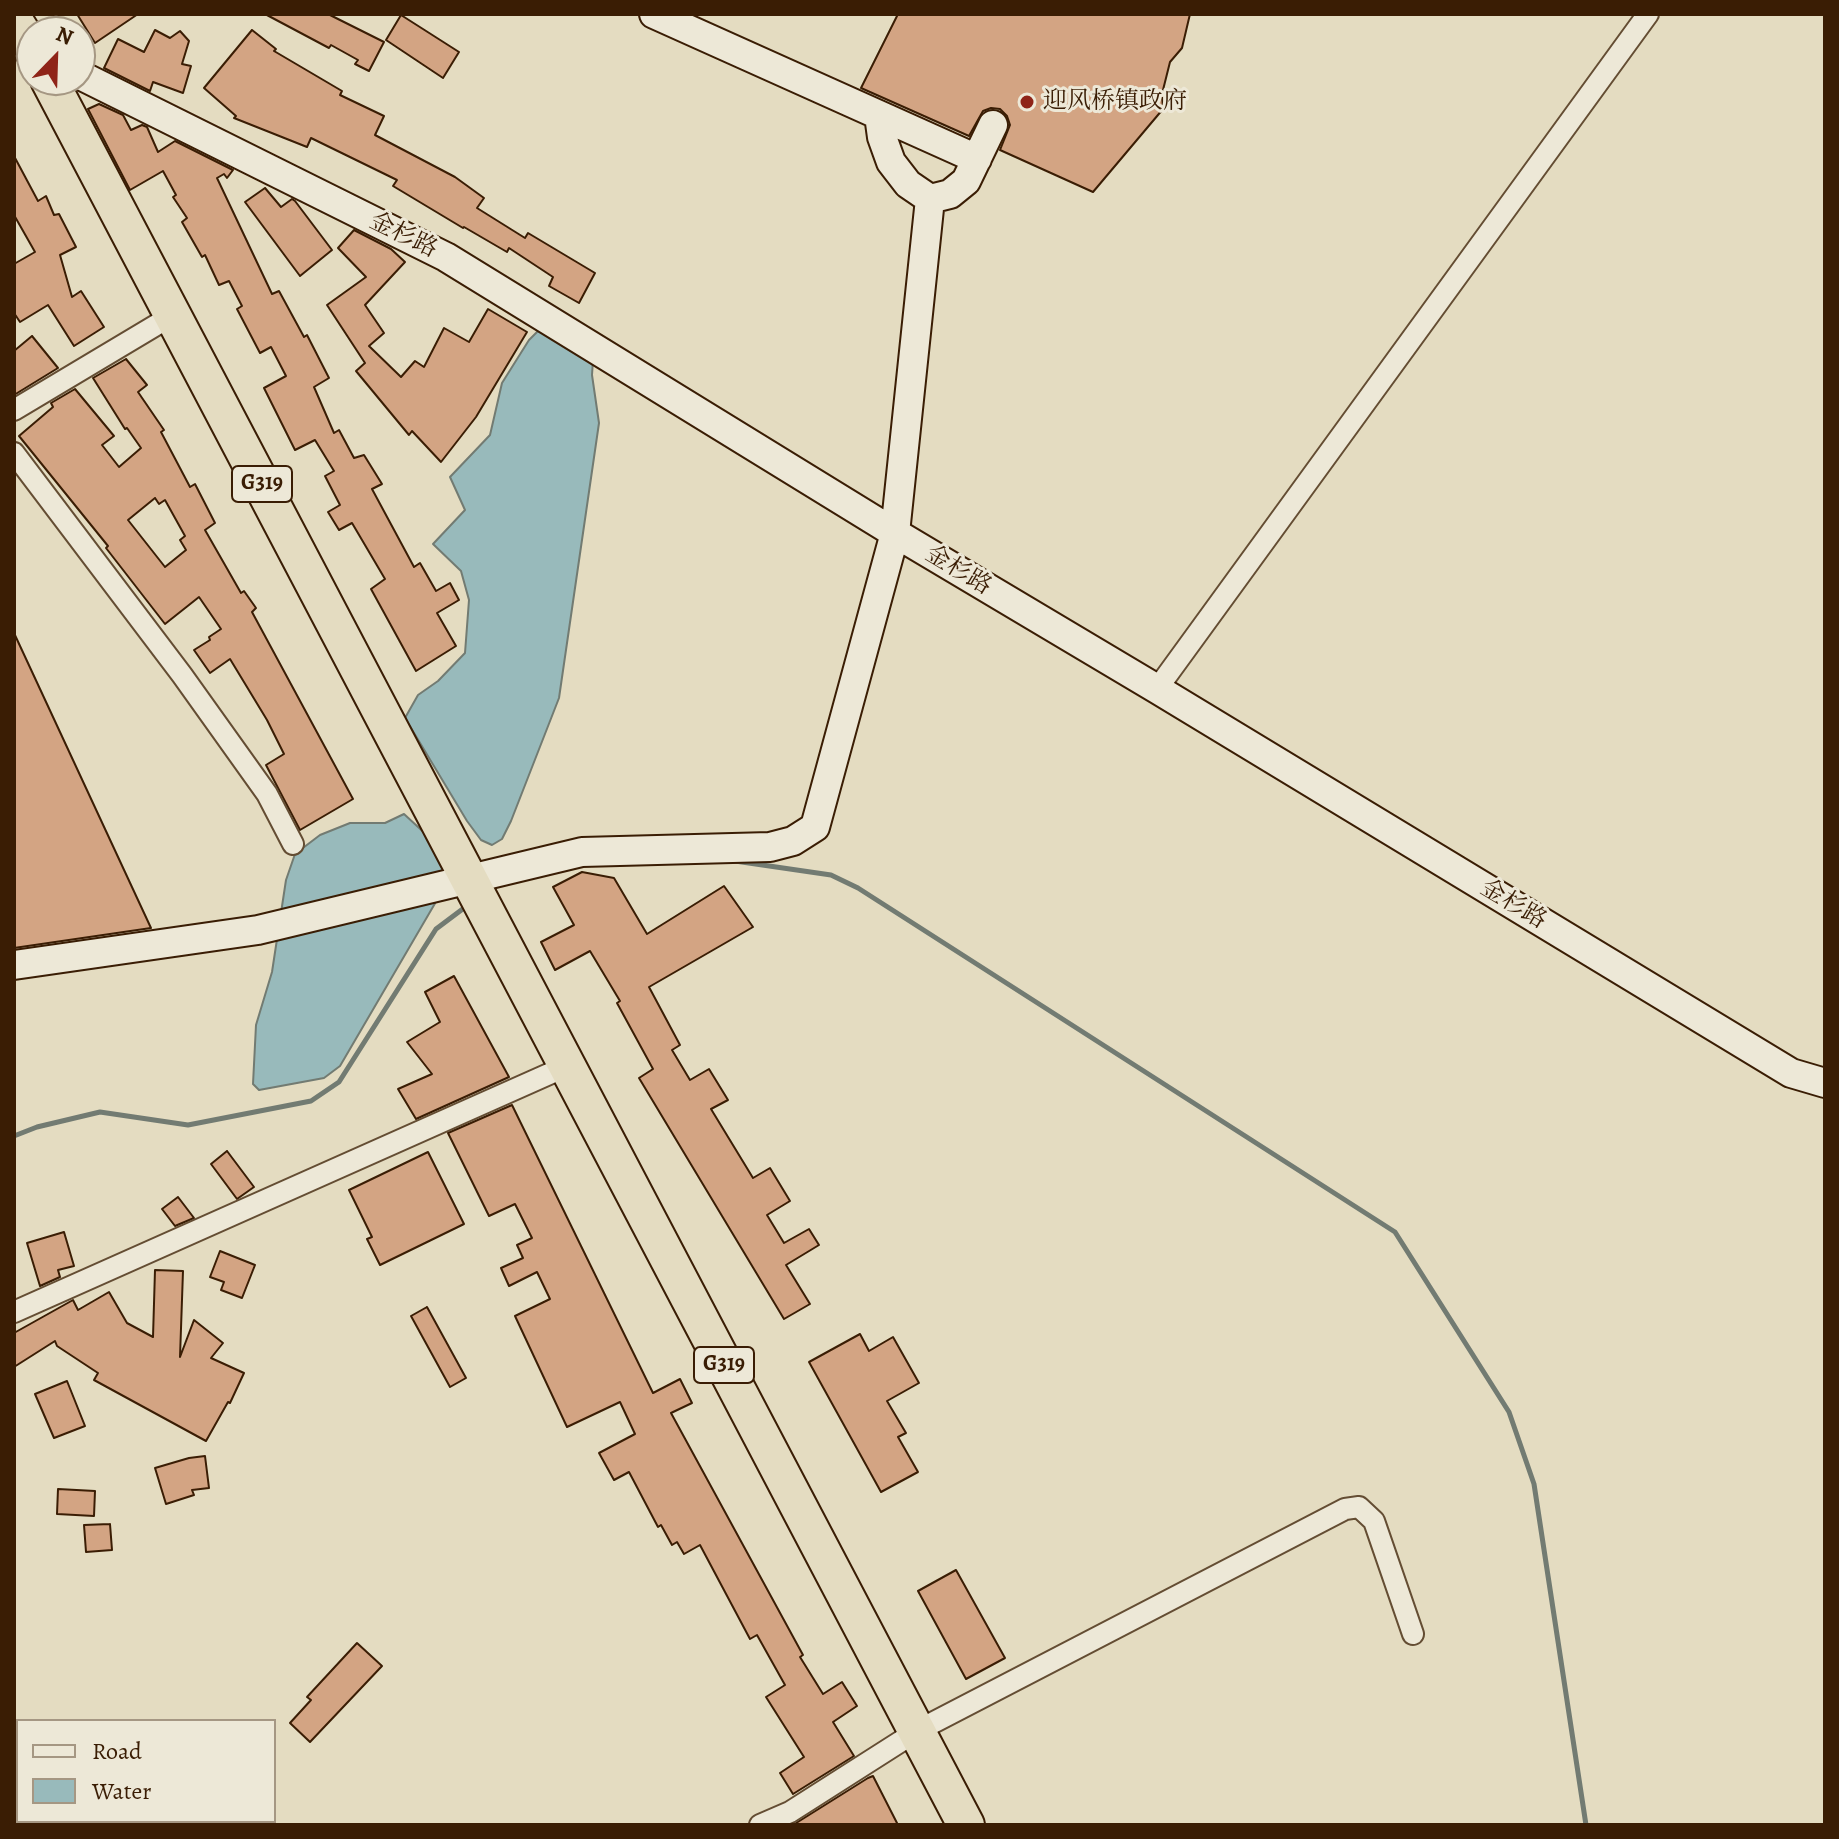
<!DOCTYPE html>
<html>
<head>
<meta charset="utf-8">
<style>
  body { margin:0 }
  #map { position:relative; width:1839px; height:1839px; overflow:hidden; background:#e4dcc1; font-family:Alegreya,serif }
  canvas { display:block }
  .frame { position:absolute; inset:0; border:16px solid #3a1d04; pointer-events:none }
  .legend { position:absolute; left:16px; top:1719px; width:260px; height:104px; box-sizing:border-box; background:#ede8d7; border:2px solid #a59783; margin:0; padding:10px 14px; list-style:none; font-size:24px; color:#3a1d04 }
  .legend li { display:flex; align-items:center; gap:16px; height:40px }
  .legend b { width:40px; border:2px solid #a59783 }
  .north { position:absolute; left:16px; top:16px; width:80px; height:80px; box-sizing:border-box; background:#ede8d7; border:2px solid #a59783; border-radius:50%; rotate:23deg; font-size:22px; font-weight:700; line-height:32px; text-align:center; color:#3a1d04 }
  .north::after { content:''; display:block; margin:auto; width:28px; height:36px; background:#8f2418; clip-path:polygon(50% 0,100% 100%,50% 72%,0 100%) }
</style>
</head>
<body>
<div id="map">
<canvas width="1839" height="1839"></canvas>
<div class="frame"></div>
<ul class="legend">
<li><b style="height:10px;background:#ede8d7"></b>Road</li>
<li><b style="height:22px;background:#98babb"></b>Water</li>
</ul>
<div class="north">N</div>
</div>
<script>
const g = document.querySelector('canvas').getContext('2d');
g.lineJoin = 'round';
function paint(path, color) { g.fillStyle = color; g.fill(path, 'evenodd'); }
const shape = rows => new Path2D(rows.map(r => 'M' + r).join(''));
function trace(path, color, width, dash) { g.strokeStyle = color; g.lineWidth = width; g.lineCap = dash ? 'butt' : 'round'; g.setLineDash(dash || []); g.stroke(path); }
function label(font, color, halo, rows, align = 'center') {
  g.font = font + ' Alegreya,"Noto Serif SC",serif'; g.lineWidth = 6; g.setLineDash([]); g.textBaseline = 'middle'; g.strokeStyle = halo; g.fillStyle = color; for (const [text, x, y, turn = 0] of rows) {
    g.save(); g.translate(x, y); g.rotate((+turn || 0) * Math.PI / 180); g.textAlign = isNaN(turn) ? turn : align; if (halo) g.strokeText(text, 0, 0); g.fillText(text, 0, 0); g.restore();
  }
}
const water = shape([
  [538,331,557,338,593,360,592,375,599,423,559,698,511,821,502,839,492,845,481,840,467,821,405,718,418,695,438,681,465,653,469,600,461,571,433,544,465,510,450,477,490,435,502,383,529,340,538,331],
  [404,814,443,850,450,872,437,900,340,1066,324,1078,259,1090,253,1084,256,1025,272,972,286,880,295,854,320,835,350,823,385,823,404,814]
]);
paint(water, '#98babb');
trace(water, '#727b72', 2);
trace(shape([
  [735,861,831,875,858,888,1395,1232,1509,1412,1534,1484,1586,1825],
  [14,1136,37,1127,100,1112,188,1125,311,1101,339,1082,436,929,468,905]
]), '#727b72', 5);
const building = shape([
  [77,14,138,14,95,43,77,14],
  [265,14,328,14,384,42,369,71,355,64,358,60,331,45,329,48,265,14],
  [898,14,1190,14,1182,48,1170,62,1162,94,1163,109,1093,192,1000,150,1010,125,1007,116,1000,109,991,108,983,111,969,136,861,88,898,14],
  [401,15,459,52,443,78,386,40,401,15],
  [155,30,170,38,180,31,189,41,182,64,191,66,183,93,153,82,150,91,104,68,118,39,144,52,155,30],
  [252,30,276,49,274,51,342,91,340,95,384,116,375,135,455,177,484,198,477,208,525,238,528,233,595,273,579,303,549,286,553,277,509,248,507,252,464,227,463,228,393,186,397,180,311,138,307,147,234,118,236,116,204,88,252,30],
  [99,104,123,115,131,130,142,125,147,127,158,152,175,141,233,170,227,178,224,174,217,178,272,294,279,291,304,337,307,335,329,378,314,387,334,433,339,430,354,458,364,455,382,484,372,489,414,567,420,563,436,591,450,583,459,600,437,613,456,646,416,671,371,589,385,579,352,523,339,530,328,512,340,505,325,476,334,471,315,440,295,450,264,388,286,376,271,347,260,353,237,309,242,306,229,281,219,285,205,255,202,257,182,222,187,218,173,197,176,195,163,171,130,190,88,109,99,104],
  [14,156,38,201,46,196,54,215,59,214,76,247,60,255,72,297,81,291,104,327,74,346,48,305,20,322,14,313,14,264,35,252,14,215,14,156],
  [265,188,281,207,292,199,295,201,332,250,300,276,245,202,265,188],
  [354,230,391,249,405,262,365,305,384,333,369,346,401,377,415,361,424,367,444,328,469,342,488,309,527,332,476,417,441,462,412,431,409,435,356,371,365,363,327,305,366,277,338,248,354,230],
  [32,336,58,368,14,395,14,351,32,336],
  [126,359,147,385,138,392,164,430,161,432,190,487,195,484,215,523,205,530,241,593,244,591,256,608,252,612,353,799,300,830,266,765,284,754,267,720,230,659,210,673,194,650,210,640,209,637,221,629,199,597,165,624,106,548,108,546,19,436,53,407,51,403,75,389,114,436,102,445,119,467,141,448,127,428,125,429,93,378,126,359],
  [155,498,159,504,165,500,185,536,180,540,186,550,165,567,128,520,155,498],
  [14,633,151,928,14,948,14,633],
  [582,872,614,878,647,934,724,886,753,927,649,987,680,1045,672,1050,690,1080,709,1069,728,1100,711,1109,753,1178,770,1168,790,1201,767,1215,784,1243,809,1229,819,1245,786,1265,810,1304,784,1319,639,1078,653,1069,617,1003,620,1001,590,951,555,970,541,942,574,925,553,887,582,872],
  [454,976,509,1077,416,1119,398,1089,432,1074,407,1042,440,1022,425,992,454,976],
  [512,1105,653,1393,680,1379,692,1403,671,1413,803,1655,800,1657,823,1694,842,1682,857,1706,833,1722,854,1756,793,1794,780,1773,804,1757,766,1697,785,1685,757,1635,750,1639,700,1545,684,1554,677,1542,672,1545,661,1525,658,1527,629,1472,614,1480,599,1453,635,1434,620,1402,567,1427,515,1316,550,1299,537,1272,509,1286,501,1268,523,1258,517,1245,532,1238,515,1204,489,1216,448,1133,512,1105],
  [227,1151,254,1187,237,1199,211,1164,227,1151],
  [428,1152,464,1224,380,1265,367,1239,372,1237,349,1190,428,1152],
  [178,1197,194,1218,175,1226,162,1209,178,1197],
  [64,1232,74,1266,58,1270,60,1277,40,1286,27,1243,64,1232],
  [220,1251,255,1265,242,1298,221,1290,224,1282,210,1277,220,1251],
  [155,1270,183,1271,180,1357,194,1320,223,1343,211,1358,244,1373,230,1403,228,1402,206,1441,94,1380,98,1373,57,1346,55,1341,14,1367,14,1333,73,1300,78,1310,109,1292,127,1323,153,1337,155,1270],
  [427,1307,466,1378,450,1387,411,1316,427,1307],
  [860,1334,869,1351,893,1337,919,1383,887,1401,906,1433,898,1437,918,1472,881,1492,809,1362,860,1334],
  [67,1381,85,1426,54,1438,35,1394,67,1381],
  [205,1456,209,1488,192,1490,194,1495,166,1504,155,1468,189,1458,205,1456],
  [58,1489,95,1491,94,1516,57,1514,58,1489],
  [110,1524,112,1550,86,1552,84,1525,110,1524],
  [956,1570,1005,1658,966,1679,918,1591,956,1570],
  [357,1643,382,1666,310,1742,290,1723,311,1700,307,1697,357,1643],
  [873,1776,898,1825,793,1825,868,1778,873,1776]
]);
paint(building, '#d3a483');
trace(building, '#3a1d04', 2);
const street = shape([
  [14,410,173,315],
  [14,453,182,675,267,794,293,844],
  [1157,689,1648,14],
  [14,1312,567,1066],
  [760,1825,790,1812,917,1731,1345,1509,1359,1507,1374,1521,1413,1634]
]);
const secondary = shape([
  [654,14,977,159],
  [80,75,446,257,895,533,1157,689,1791,1073,1825,1083],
  [879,115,882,137,891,162,908,184,930,199,950,194,966,181,993,125],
  [14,965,258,930,582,852,770,847,793,841,815,827,895,533,930,199]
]);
const highway = shape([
  [14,20,32,49],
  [49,80,966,1825]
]);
trace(street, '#644d33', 24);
trace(secondary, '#3a1d04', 32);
trace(highway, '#3a1d04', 40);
trace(street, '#ede8d7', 20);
trace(secondary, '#ede8d7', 28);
trace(highway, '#e4dcc1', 36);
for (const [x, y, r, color] of [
  [1027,102,8,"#8f2418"]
]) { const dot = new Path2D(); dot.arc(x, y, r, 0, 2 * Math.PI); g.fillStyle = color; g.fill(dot); trace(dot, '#ede8d7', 3); }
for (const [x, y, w] of [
  [262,484,60],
  [724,1365,60]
]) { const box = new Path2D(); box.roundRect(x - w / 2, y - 18, w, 36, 6); g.fillStyle = '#ede8d7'; g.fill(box); trace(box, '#3a1d04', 2); }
label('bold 22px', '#3a1d04', null, [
  ["G319",262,484],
  ["G319",724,1365]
]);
label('24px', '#3a1d04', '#ede8d7', [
  ["迎风桥镇政府",1043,102]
], 'left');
label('24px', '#3a1d04', '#ede8d7', [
  ["金杉路",403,236,26],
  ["金杉路",958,571,31],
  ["金杉路",1513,905,31]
]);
</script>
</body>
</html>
